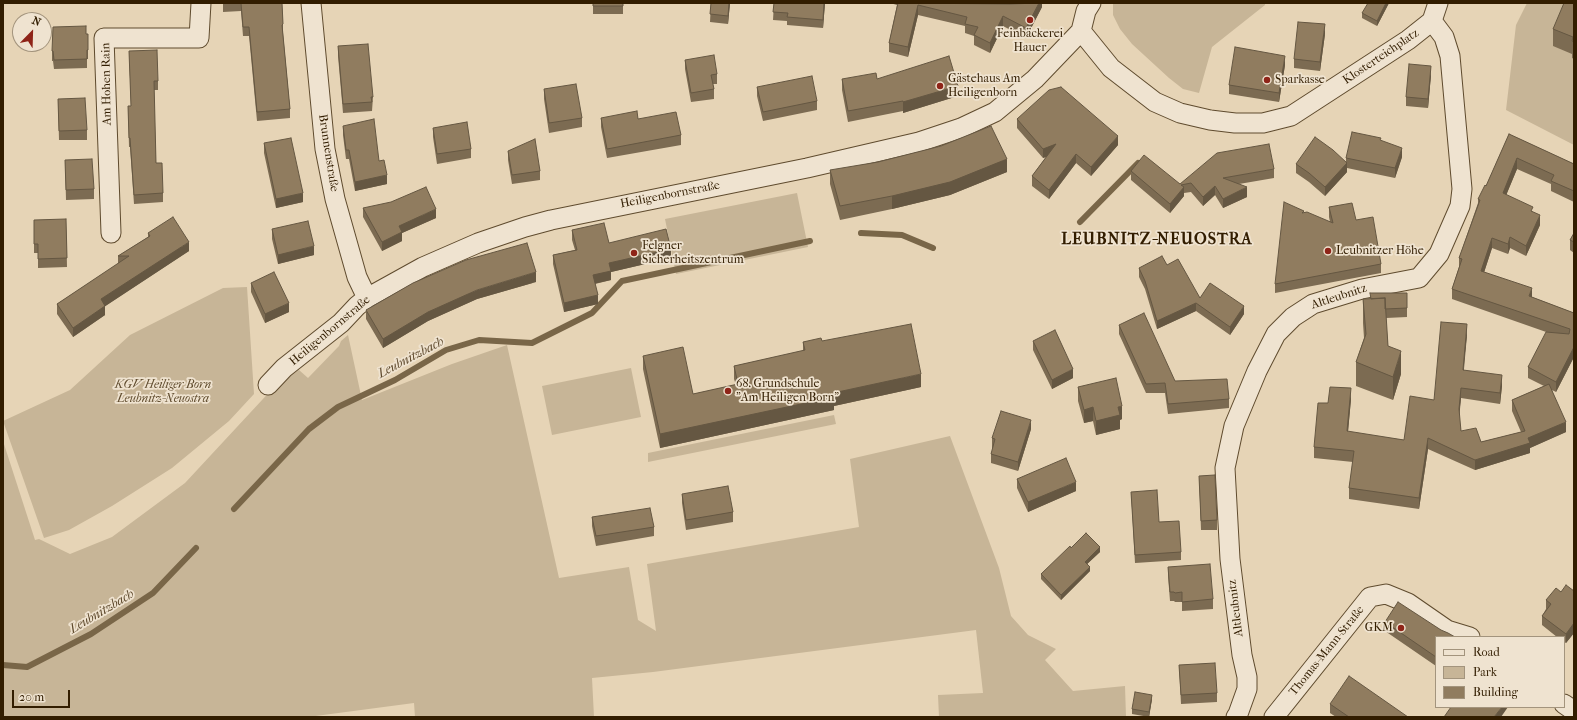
<!DOCTYPE html>
<html>
<head>
<meta charset="utf-8">
<style>
  body { margin:0 }
  #map { position:relative; width:1577px; height:720px; overflow:hidden; background:#e6d4b6; font-family:"IM FELL French Canon",serif }
  canvas { display:block }
  .frame { position:absolute; inset:0; border:4px solid #321d00; pointer-events:none }
  .legend { position:absolute; left:1435px; top:636px; width:130px; height:72px; box-sizing:border-box; background:#efe3d0; border:1px solid #a3947d; margin:0; padding:5px 7px; list-style:none; font-size:12px; color:#321d00 }
  .legend li { display:flex; align-items:center; gap:8px; height:20px }
  .legend b { width:20px; border:1px solid #a3947d }
  .north { position:absolute; left:12px; top:12px; width:40px; height:40px; box-sizing:border-box; background:#efe3d0; border:1px solid #a3947d; border-radius:50%; rotate:23deg; font-size:11px; font-weight:700; line-height:16px; text-align:center; color:#321d00 }
  .north::after { content:''; display:block; margin:auto; width:14px; height:18px; background:#8f2418; clip-path:polygon(50% 0,100% 100%,50% 72%,0 100%) }
  .scale { position:absolute; left:12px; top:690px; width:58px; height:18px; box-sizing:border-box; border:2px solid #321d00; border-top:0; padding-left:5px; font-size:12px; line-height:14px; white-space:nowrap; color:#321d00; -webkit-text-stroke:3px #efe3d0; paint-order:stroke }
</style>
</head>
<body>
<div id="map">
<canvas width="1577" height="720"></canvas>
<div class="frame"></div>
<ul class="legend">
<li><b style="height:5px;background:#efe3d0"></b>Road</li>
<li><b style="height:11px;background:#c7b597"></b>Park</li>
<li><b style="height:11px;background:#907c5f"></b>Building</li>
</ul>
<div class="north">N</div>
<div class="scale">20 m</div>
</div>
<script>
const g = document.querySelector('canvas').getContext('2d');
g.lineJoin = 'round';
function paint(path, color) { g.fillStyle = color; g.fill(path, 'evenodd'); }
const shape = rows => new Path2D(rows.map(r => 'M' + r).join(''));
function trace(path, color, width, dash) { g.strokeStyle = color; g.lineWidth = width; g.lineCap = dash ? 'butt' : 'round'; g.setLineDash(dash || []); g.stroke(path); }
function label(font, color, halo, rows, align = 'center') {
  g.font = font + ' "IM FELL French Canon",serif'; g.lineWidth = 3.5; g.setLineDash([]); g.textBaseline = 'middle'; g.strokeStyle = halo; g.fillStyle = color; for (const [text, x, y, turn = 0] of rows) {
    g.save(); g.translate(x, y); g.rotate((+turn || 0) * Math.PI / 180); g.textAlign = isNaN(turn) ? turn : align; if (halo) g.strokeText(text, 0, 0); g.fillText(text, 0, 0); g.restore();
  }
}
paint(shape([
  [1113,3,1265,3,1265,5,1212,47,1199,93,1183,89,1169,78,1132,44,1120,29,1113,15],
  [1527,3,1574,3,1574,145,1506,110,1516,25],
  [797,193,808,247,676,274,665,219],
  [247,287,254,394,229,421,172,468,112,506,69,530,44,538,3,421,70,390,130,335,223,288],
  [348,335,362,400,452,364,507,345,559,578,629,567,638,620,656,631,647,564,859,527,850,459,950,436,999,568,1011,616,1028,635,1056,649,1045,660,1073,691,1125,686,1126,717,939,717,938,695,983,693,976,630,653,672,592,678,594,717,415,717,414,703,308,717,3,717,3,441,35,540,39,539,70,554,112,537,185,483,288,372,291,375,299,370,308,378,339,346,341,341],
  [631,368,641,417,552,435,542,386],
  [834,415,836,424,648,462,648,453]
]), '#c7b597');
trace(shape([
  [1080,222,1138,163],
  [861,233,902,235,933,248],
  [234,509,309,429,338,407,395,380,446,350,479,340,532,343,592,313,622,281,810,241],
  [3,665,27,667,91,634,153,593,196,548]
]), '#796648', 6);
const street = shape([
  [311,3,325,149,335,199,357,277,367,298],
  [1081,31,1111,68,1155,102,1180,113,1210,120,1235,123,1263,123,1291,116,1408,40,1432,21,1438,3],
  [1081,31,1086,11,1091,3],
  [111,233,104,38,199,38,201,3],
  [268,385,284,368,341,323,357,306,367,298,423,267,478,243,525,227,551,220,807,168,919,142,961,128,995,112,1035,79,1081,31],
  [1564,704,1574,711],
  [1236,717,1238,714,1247,689,1247,677,1242,655,1230,559,1225,468,1234,426,1257,371,1276,334,1293,317,1313,304,1362,289,1419,278,1439,254,1460,206,1462,189,1450,56,1444,37,1432,21],
  [1274,717,1370,597,1386,594,1408,603,1447,630,1470,637]
]);
trace(street, '#5f4b2e', 21);
trace(street, '#efe3d0', 19);
paint(shape([
  [223,3,282,3,283,24,283,33,290,109,290,118,257,121,249,36,243,36,241,11,223,12],
  [593,3,623,3,623,14,593,14],
  [711,3,730,3,728,24,710,22],
  [774,3,825,3,823,28,787,25,787,21,773,20],
  [890,3,1042,3,1042,7,1026,38,1003,26,990,53,974,45,974,36,965,33,965,26,918,15,908,57,889,52,889,43,897,5],
  [1389,3,1377,26,1362,18,1362,13],
  [1574,3,1574,59,1572,58,1572,54,1553,46,1553,29],
  [86,34,88,50,88,59,87,59,87,68,54,69,53,61,52,61,52,51],
  [1325,34,1320,71,1294,68,1294,59],
  [338,46,373,97,372,111,343,113,338,56],
  [129,51,158,81,158,90,154,90,156,163,163,193,163,202,134,204,130,147,129,147,128,106,131,106],
  [685,60,717,74,717,84,713,84,714,89,714,99,691,102,685,69],
  [1285,65,1279,102,1229,94,1229,85],
  [1431,75,1428,108,1406,106,1406,97],
  [842,79,877,79,958,96,903,113,903,111,848,122,842,90],
  [757,87,817,101,817,110,763,121,757,96],
  [544,89,582,118,582,127,549,133,544,99],
  [58,99,87,130,87,140,59,140],
  [601,118,638,119,681,135,681,145,607,158,601,127],
  [1017,119,1118,145,1091,176,1076,163,1049,199,1032,186,1032,176,1046,157,1043,158,1017,128],
  [343,126,379,161,387,184,355,191,349,159,346,159,343,135],
  [433,128,471,149,471,158,437,164,433,137],
  [1509,134,1574,164,1574,202,1551,191,1551,184,1517,169,1506,195,1533,212,1540,225,1526,256,1510,248,1508,254,1492,248,1484,272,1532,297,1574,313,1574,357,1556,392,1552,390,1566,432,1530,448,1530,453,1475,470,1428,449,1419,509,1349,499,1349,488,1353,462,1314,458,1314,447,1328,403,1351,399,1348,432,1404,440,1434,400,1467,335,1463,370,1502,386,1500,404,1461,398,1459,415,1461,431,1481,442,1521,432,1512,411,1512,400,1544,386,1528,378,1528,367,1549,333,1452,299,1452,289,1459,267,1459,258,1478,203,1478,199,1486,186],
  [1381,141,1402,157,1395,178,1347,168,1347,172,1325,196,1309,182,1296,173,1296,164,1346,162,1346,158],
  [264,143,303,202,276,208,264,153],
  [508,151,540,171,540,180,512,184,508,160],
  [65,160,94,189,94,199,66,200],
  [1274,169,1274,178,1239,184,1247,197,1223,208,1215,195,1203,206,1191,192,1184,193,1184,196,1170,213,1131,180,1131,171,1180,184],
  [830,170,1007,172,950,195,892,209,840,220,830,184],
  [1329,207,1356,220,1381,264,1381,273,1275,293,1275,284,1304,212,1330,222,1329,217],
  [363,208,436,218,402,233,402,241,382,251,363,217],
  [66,219,67,267,38,268,38,253,34,253,34,229],
  [272,229,314,255,278,264,272,239],
  [572,230,609,243,671,258,611,272,611,280,595,284,598,304,564,312,553,264,553,255,575,250,572,240],
  [148,233,189,251,105,306,105,315,73,337,57,314,57,304,118,264,118,256,148,237],
  [1574,233,1574,253,1570,250,1570,240],
  [1167,265,1200,298,1244,314,1230,335,1196,311,1157,329,1145,289,1139,277,1139,268],
  [536,282,477,299,428,321,383,348,366,319,366,310],
  [251,283,289,312,265,323,251,292],
  [1407,293,1407,317,1386,318,1388,346,1401,374,1393,400,1356,386,1356,362,1364,338,1363,323,1363,299,1370,299],
  [1119,325,1175,381,1229,399,1229,408,1168,414,1165,393,1146,393,1119,334],
  [822,341,921,387,834,406,834,410,660,448,643,369,643,356,693,394,736,385,734,379,734,366,803,351,803,342],
  [1033,341,1073,378,1052,389,1033,350],
  [1078,387,1122,419,1120,420,1120,429,1096,435,1093,421,1084,423,1078,401],
  [1031,429,1018,471,991,463,991,454,993,448,992,448,992,438],
  [1199,476,1217,520,1217,530,1201,530],
  [1017,479,1076,491,1028,512,1017,488],
  [1131,492,1159,522,1181,552,1181,560,1135,563],
  [682,494,733,512,733,522,686,530,682,503],
  [592,517,654,527,654,536,596,546,592,526],
  [1071,548,1100,552,1087,564,1090,571,1061,600,1041,579,1041,574],
  [1168,567,1213,599,1213,609,1182,611,1182,602,1175,602,1174,601,1170,601,1168,576],
  [1574,591,1574,633,1566,643,1564,642,1564,637,1557,637,1542,625,1542,616,1546,609,1546,600,1561,592],
  [1385,622,1441,630,1436,637,1436,666,1385,631],
  [1179,665,1217,693,1217,702,1181,704],
  [1152,699,1149,717,1132,714,1132,709],
  [1330,704,1408,717,1336,717,1330,713]
]), '#7c6b52');
paint(shape([
  [729,3,730,3,728,24,728,16],
  [824,3,825,3,823,28,823,20],
  [1039,3,1042,3,1042,7,1026,38,1026,28],
  [1386,3,1389,3,1377,26,1377,21],
  [918,5,918,15,908,57,908,47],
  [1003,16,1003,26,990,53,990,43],
  [1325,24,1325,34,1320,71,1320,62],
  [1285,56,1285,65,1279,102,1279,93],
  [1431,66,1431,75,1428,108,1428,99],
  [958,86,958,96,903,113,903,102],
  [1118,136,1118,145,1091,176,1091,167],
  [1056,144,1056,153,1043,158,1043,149],
  [1402,148,1402,157,1395,178,1395,168],
  [1076,154,1076,163,1049,199,1049,190],
  [1517,158,1517,169,1503,203,1503,193],
  [1007,159,1007,172,950,195,892,209,892,196],
  [1347,163,1347,172,1325,196,1325,187],
  [387,175,387,184,355,191,355,182],
  [1215,186,1215,195,1203,206,1203,197],
  [1184,187,1184,196,1170,213,1170,204],
  [1247,187,1247,197,1223,208,1223,199],
  [303,193,303,202,276,208,276,199],
  [436,209,436,218,402,233,402,241,382,251,382,242,399,226],
  [1540,215,1540,225,1526,256,1526,246],
  [1510,237,1510,248,1508,254,1508,244],
  [1492,238,1492,248,1481,282,1481,271],
  [189,242,189,251,101,309,101,299],
  [314,246,314,255,278,264,278,255],
  [671,249,671,258,611,272,611,280,593,284,593,275,609,263],
  [536,272,536,282,477,299,428,321,383,348,383,339,428,312,477,290],
  [1532,288,1532,299,1529,296],
  [598,295,598,304,564,312,564,303],
  [289,303,289,312,265,323,265,314],
  [1196,303,1196,311,1157,329,1157,321],
  [105,306,105,315,73,337,73,328],
  [1244,306,1244,314,1230,335,1230,327],
  [1467,324,1467,335,1463,380,1463,370],
  [1574,347,1574,357,1556,392,1556,382],
  [1401,351,1401,374,1393,400,1393,377],
  [1073,369,1073,378,1052,389,1052,380],
  [921,374,921,387,834,406,834,410,660,448,660,434,833,393],
  [1502,375,1502,386,1500,404,1500,393],
  [1351,388,1351,399,1347,442,1347,431],
  [1461,388,1461,398,1459,420,1459,409],
  [1122,406,1122,419,1120,420,1120,429,1096,435,1096,421,1118,407],
  [1093,407,1093,421,1084,423,1084,410],
  [1031,420,1031,429,1018,471,1018,462],
  [1566,422,1566,432,1530,448,1530,453,1475,470,1475,460],
  [1428,438,1428,449,1419,509,1419,498],
  [1076,482,1076,491,1028,512,1028,502],
  [1100,547,1100,552,1085,566,1085,562],
  [1090,567,1090,571,1061,600,1061,595],
  [1574,623,1574,633,1566,643,1566,634],
  [1152,695,1152,699,1149,717,1149,712],
  [1502,707,1508,707,1501,717,1494,717]
]), '#655742');
const building = shape([
  [241,3,282,3,283,24,282,25,290,109,257,112,249,27,243,27,241,3],
  [593,3,623,3,623,6,593,6,593,3],
  [711,3,729,3,728,16,710,14,711,3],
  [774,3,824,3,823,20,787,17,788,13,773,12,774,3],
  [898,3,1010,4,1039,3,1026,28,1003,16,990,43,974,35,978,27,965,24,967,17,918,5,908,47,889,43,898,3],
  [1368,3,1386,3,1377,21,1362,13,1368,3],
  [1564,3,1574,3,1574,42,1572,41,1573,37,1553,29,1564,3],
  [1298,22,1325,24,1320,62,1294,59,1298,22],
  [86,26,86,34,88,34,88,50,87,50,87,59,54,60,53,51,52,51,53,27,86,26],
  [368,44,373,97,371,97,372,102,343,104,338,46,368,44],
  [1235,47,1285,56,1279,93,1229,85,1235,47],
  [157,50,158,81,154,81,156,163,162,163,163,193,134,195,130,138,129,138,128,106,131,106,129,51,157,50],
  [714,55,717,74,711,75,714,89,691,93,685,60,714,55],
  [949,56,958,86,903,102,903,101,848,111,842,79,876,73,877,79,949,56],
  [1409,64,1431,66,1428,99,1406,97,1409,64],
  [812,76,817,101,763,112,757,87,812,76],
  [576,84,582,118,549,123,544,89,576,84],
  [1061,87,1118,136,1091,167,1076,154,1049,190,1032,176,1056,144,1043,149,1017,119,1049,90,1061,87],
  [85,98,87,130,59,131,58,99,85,98],
  [637,111,638,119,676,112,681,135,607,149,601,118,637,111],
  [374,119,379,161,384,160,387,175,355,182,349,150,346,150,343,126,374,119],
  [467,122,471,149,437,154,433,128,467,122],
  [991,126,1007,159,950,182,892,196,840,206,830,170,878,162,941,146,991,126],
  [1352,132,1381,138,1380,140,1402,148,1395,168,1346,158,1352,132],
  [1509,134,1574,164,1574,191,1551,181,1554,175,1517,158,1503,193,1533,207,1531,211,1540,215,1526,246,1510,237,1508,244,1492,238,1481,271,1532,288,1529,296,1574,313,1574,347,1556,382,1528,367,1546,332,1569,334,1570,329,1452,289,1462,259,1459,258,1480,200,1478,199,1485,185,1486,186,1509,134],
  [1315,137,1333,150,1347,163,1325,187,1309,173,1296,164,1315,137],
  [291,138,303,193,276,199,264,143,291,138],
  [535,139,540,171,512,175,508,151,535,139],
  [1269,144,1274,169,1223,178,1247,187,1223,199,1215,186,1203,197,1191,183,1181,185,1184,187,1170,204,1131,171,1144,155,1180,184,1217,153,1269,144],
  [92,159,94,189,66,190,65,160,92,159],
  [426,187,436,209,399,226,402,232,382,242,363,208,391,202,426,187],
  [1284,202,1304,211,1302,213,1307,212,1333,223,1329,207,1352,203,1356,220,1373,217,1381,264,1275,284,1284,202],
  [173,217,189,242,101,299,105,306,73,328,57,304,129,256,118,256,150,236,148,233,173,217],
  [66,219,67,258,38,259,38,244,34,244,34,220,66,219],
  [308,221,314,246,278,255,272,229,308,221],
  [604,223,609,243,666,229,671,249,609,263,611,271,593,275,598,295,564,303,553,255,577,250,572,230,604,223],
  [1574,233,1574,242,1570,240,1574,233],
  [527,243,536,272,477,290,428,312,383,339,366,310,413,283,466,260,527,243],
  [1162,256,1167,265,1178,259,1200,298,1210,283,1244,306,1230,327,1196,303,1157,321,1145,281,1139,268,1162,256],
  [274,272,289,303,265,314,251,283,274,272],
  [1370,293,1407,293,1407,308,1385,309,1385,298,1371,299,1370,293],
  [1385,298,1388,346,1401,351,1393,377,1356,362,1366,334,1363,299,1385,298],
  [1144,313,1175,381,1227,379,1229,399,1168,404,1165,383,1146,384,1119,325,1144,313],
  [1441,322,1467,324,1463,370,1502,375,1500,393,1461,388,1459,409,1461,431,1476,428,1481,442,1525,431,1512,400,1549,384,1566,422,1528,438,1530,443,1475,460,1428,438,1419,498,1349,488,1354,451,1314,447,1318,403,1328,403,1330,387,1351,388,1347,431,1404,440,1410,396,1434,400,1441,322],
  [911,324,921,374,833,393,834,397,660,434,643,356,683,347,693,394,738,384,734,366,805,350,803,342,821,338,822,341,911,324],
  [1055,330,1073,369,1052,380,1033,341,1055,330],
  [1116,378,1122,406,1118,407,1120,415,1096,421,1093,407,1084,410,1078,387,1116,378],
  [1001,411,1031,420,1018,462,991,454,995,439,992,438,1001,411],
  [1066,458,1076,482,1028,502,1017,479,1066,458],
  [1215,475,1217,520,1201,521,1199,476,1215,475],
  [728,486,733,512,686,520,682,494,728,486],
  [1157,490,1159,522,1179,521,1181,552,1135,555,1131,492,1157,490],
  [650,508,654,527,596,536,592,517,650,508],
  [1086,533,1100,547,1085,562,1090,567,1061,595,1041,574,1070,546,1071,548,1086,533],
  [1210,564,1213,599,1182,602,1182,592,1175,593,1174,592,1170,592,1168,567,1210,564],
  [1566,585,1574,591,1574,623,1566,634,1542,616,1551,604,1546,600,1556,588,1561,592,1566,585],
  [1398,602,1441,630,1448,633,1455,637,1436,637,1436,657,1385,622,1398,602],
  [1215,663,1217,693,1181,695,1179,665,1215,663],
  [1349,676,1408,717,1349,717,1330,704,1349,676],
  [1135,692,1152,695,1149,712,1132,709,1135,692],
  [1451,707,1502,707,1494,717,1444,717,1451,707]
]);
paint(building, '#907c5f');
trace(building, '#655742', 1);
for (const [x, y, r, color] of [
  [1030,20,4,"#8f2418"],
  [1267,80,4,"#8f2418"],
  [940,86,4,"#8f2418"],
  [1328,251,4,"#8f2418"],
  [634,253,4,"#8f2418"],
  [728,391,4,"#8f2418"],
  [1401,628,4,"#8f2418"]
]) { const dot = new Path2D(); dot.arc(x, y, r, 0, 2 * Math.PI); g.fillStyle = color; g.fill(dot); trace(dot, '#efe3d0', 1.5); }
label('12px', '#321d00', '#efe3d0', [
  ["Feinbäckerei",1030,34,"center"],
  ["Hauer",1030,48,"center"],
  ["Gästehaus Am",948,79],
  ["Heiligenborn",948,93],
  ["Sparkasse",1275,80],
  ["Felgner",642,246],
  ["Sicherheitszentrum",642,260],
  ["Leubnitzer Höhe",1336,251],
  ["68. Grundschule",736,384],
  ["\"Am Heiligen Born\"",736,398],
  ["GKM",1393,628,"right"]
], 'left');
label('12px', '#321d00', '#efe3d0', [
  ["Klosterteichplatz",1381,57,-34],
  ["Am Hohen Rain",107,84,-91],
  ["Brunnenstraße",328,153,81],
  ["Heiligenbornstraße",670,195,-11],
  ["Altleubnitz",1339,297,-18],
  ["Heiligenbornstraße",330,331,-40],
  ["Altleubnitz",1236,608,-97],
  ["Thomas-Mann-Straße",1327,651,-51]
]);
label('italic 12px', '#5f4b2d', '#efe3d0', [
  ["KGV Heiliger Born",163,385],
  ["Leubnitz-Neuostra",163,399]
]);
label('italic 13px', '#5c472a', '#efe3d0', [
  ["Leubnitzbach",411,358,-28],
  ["Leubnitzbach",102,612,-31]
]);
g.letterSpacing = '1px';
label('bold 16px', '#321d00', '#efe3d0', [
  ["LEUBNITZ-NEUOSTRA",1157,240]
]);
g.letterSpacing = '0px';
</script>
</body>
</html>
